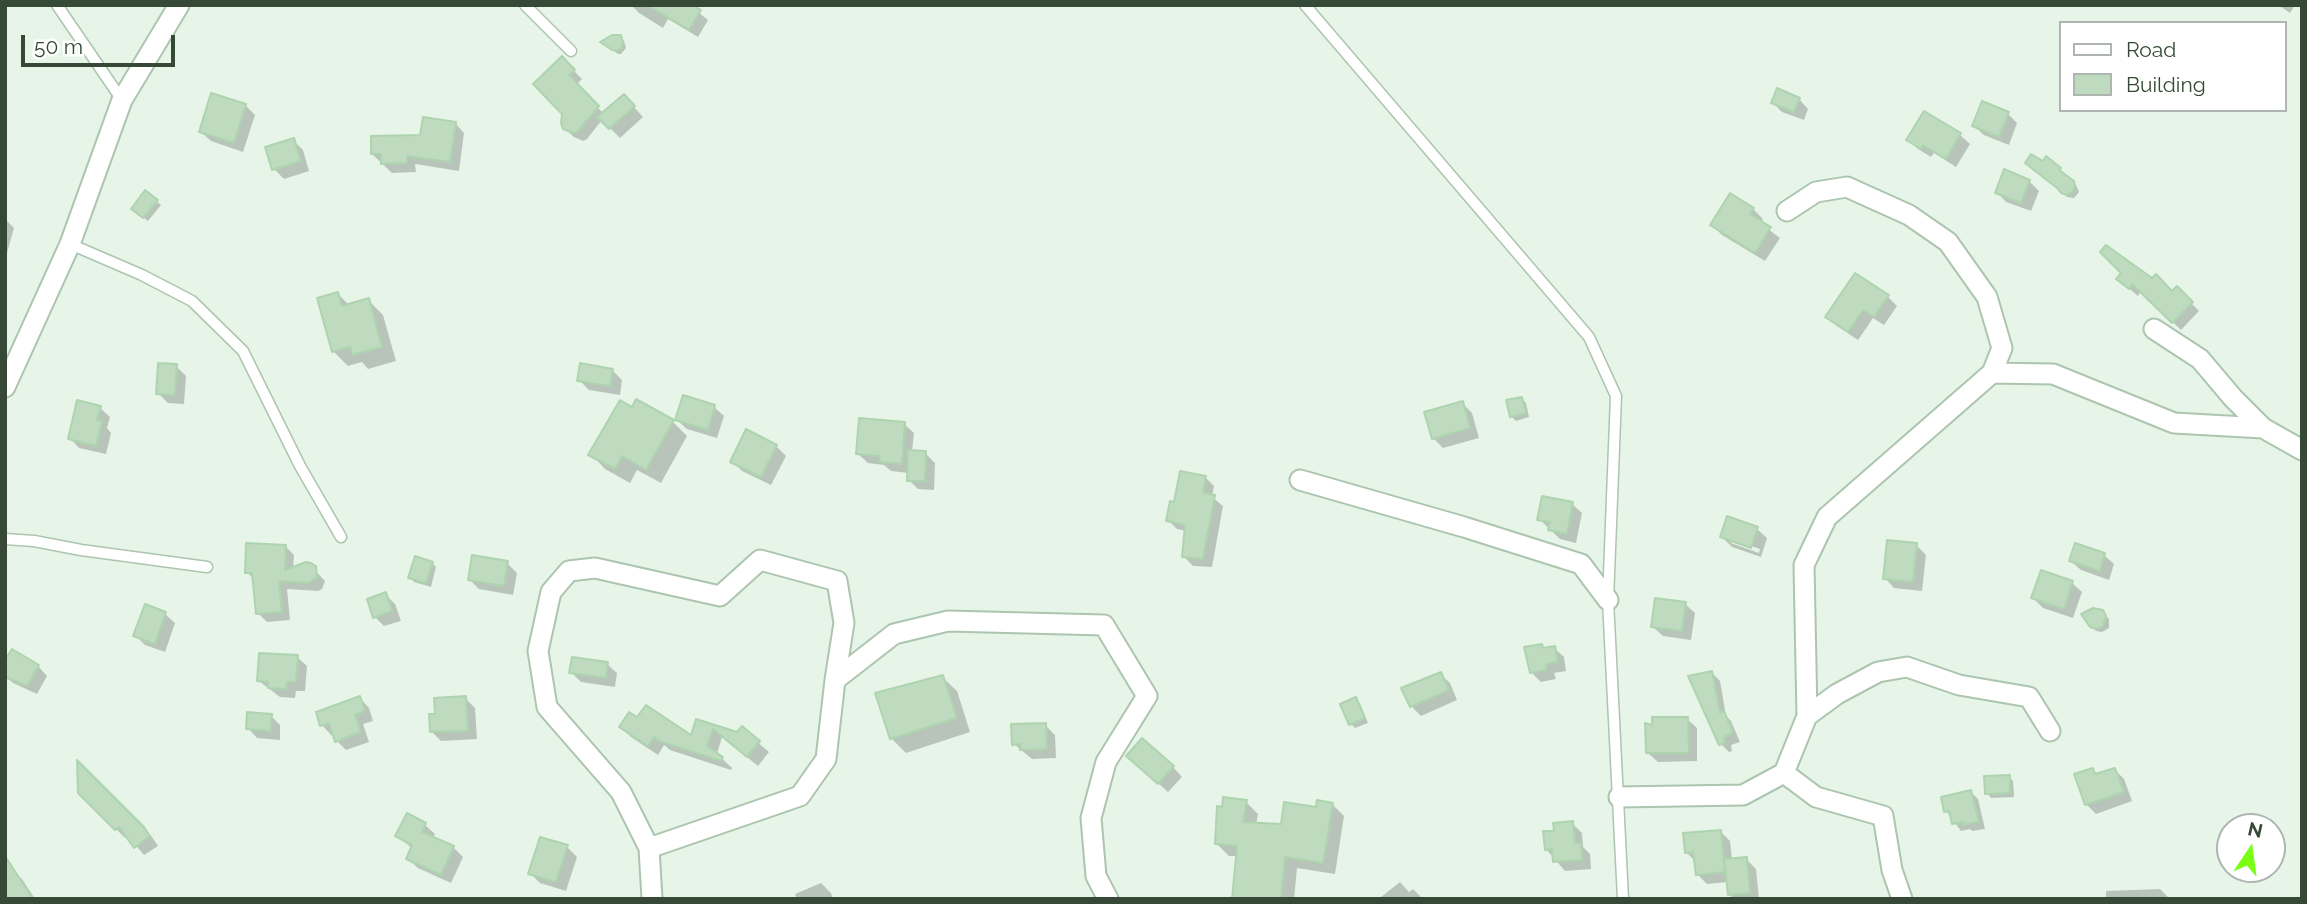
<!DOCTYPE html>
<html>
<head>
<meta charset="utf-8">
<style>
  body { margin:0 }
  #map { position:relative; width:2307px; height:904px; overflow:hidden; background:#e7f5e9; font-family:Raleway,sans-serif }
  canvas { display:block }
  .frame { position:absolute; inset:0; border:7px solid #354936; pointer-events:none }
  .legend { position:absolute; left:2059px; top:21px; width:228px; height:91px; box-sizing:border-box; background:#fff; border:2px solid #aeb6af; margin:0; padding:9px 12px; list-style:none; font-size:21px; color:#354936 }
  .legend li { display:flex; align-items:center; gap:14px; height:35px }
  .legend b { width:35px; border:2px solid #aeb6af }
  .north { position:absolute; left:2216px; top:813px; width:70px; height:70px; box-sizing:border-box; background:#fff; border:2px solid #aeb6af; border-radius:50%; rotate:13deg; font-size:19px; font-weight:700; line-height:28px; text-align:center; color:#354936 }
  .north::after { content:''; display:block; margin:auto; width:24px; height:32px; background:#79ff14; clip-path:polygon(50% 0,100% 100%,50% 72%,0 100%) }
  .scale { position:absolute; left:21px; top:35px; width:154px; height:32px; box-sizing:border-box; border:4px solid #354936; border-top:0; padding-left:9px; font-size:21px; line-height:24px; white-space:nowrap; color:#354936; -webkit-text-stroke:5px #fff; paint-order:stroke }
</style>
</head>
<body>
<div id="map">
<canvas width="2307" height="904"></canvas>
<div class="frame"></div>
<ul class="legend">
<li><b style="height:9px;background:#fff"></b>Road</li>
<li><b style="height:19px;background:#bedbbf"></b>Building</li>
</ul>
<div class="north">N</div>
<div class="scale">50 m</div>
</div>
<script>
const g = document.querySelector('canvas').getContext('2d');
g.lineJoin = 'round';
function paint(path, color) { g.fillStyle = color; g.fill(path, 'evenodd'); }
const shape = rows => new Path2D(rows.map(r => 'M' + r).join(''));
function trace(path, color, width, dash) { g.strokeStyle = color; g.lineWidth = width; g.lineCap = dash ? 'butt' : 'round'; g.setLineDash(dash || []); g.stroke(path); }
paint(shape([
  [631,5,689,5,708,20,698,37,668,19,663,28,639,13],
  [2278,5,2295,5,2290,13],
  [620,36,624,41,626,48,621,54,618,54,607,46],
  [562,59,582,79,576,85,604,114,633,106,643,117,620,138,602,120,587,139,583,141,574,137,564,128],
  [1799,99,1808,109,1804,120,1782,112,1773,103],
  [245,105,255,115,243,152,211,141,201,132],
  [1925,113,1960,135,1970,144,1956,167,1934,153,1931,157,1918,149,1908,139],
  [2008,114,2017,123,2009,145,1984,135,1974,126],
  [455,123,464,133,459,171,415,164,416,172,392,173,372,154],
  [293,140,303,150,309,171,284,179,274,169],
  [2027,163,2060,169,2064,173,2063,175,2076,185,2079,192,2074,198,2067,197],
  [2005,172,2029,181,2039,191,2031,211,2006,202,1997,192],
  [1731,196,1753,209,1763,219,1760,223,1780,238,1765,261,1722,235,1712,225],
  [156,201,161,205,148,221,137,213],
  [5,219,14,228,7,253,5,253],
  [2118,279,2172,293,2177,289,2199,311,2181,330,2141,291,2138,296],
  [338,294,349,305,368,300,383,315,396,361,368,369,362,362,348,366,333,351],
  [1887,296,1897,306,1884,325,1873,318,1858,340,1837,326,1828,317],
  [176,366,186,376,184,404,168,403,158,393],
  [613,371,622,380,620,395,589,390,579,380],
  [1522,399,1526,403,1529,417,1516,421,1511,416],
  [1462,403,1472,413,1479,438,1443,448,1433,438],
  [714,407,724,416,717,438,687,429,677,420],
  [100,408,110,417,107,428,111,433,106,454,79,448,70,438],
  [673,422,687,436,661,483,637,470,630,483,605,469,591,454],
  [904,424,914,433,912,452,925,453,935,463,934,490,918,489,909,480,909,473,891,471,884,465,868,463,858,454],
  [776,446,786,456,771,485,742,471,732,461],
  [1205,477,1214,486,1212,497,1223,506,1212,567,1193,566,1184,557,1186,531,1177,529,1168,520,1176,504],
  [1572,504,1582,513,1576,543,1560,539,1539,519],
  [1757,529,1767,538,1761,557,1732,547,1722,537],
  [1731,539,1760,549,1759,553,1731,543],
  [1916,545,1926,555,1922,591,1894,588,1885,578],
  [285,546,294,555,293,569,310,565,325,581,322,589,318,591,287,589,290,620,267,622,258,613,255,581,247,572],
  [2104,555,2114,564,2109,580,2081,570,2071,561],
  [432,563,436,567,431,587,414,582,410,577],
  [507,563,517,573,513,595,479,589,470,580],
  [2072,583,2082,592,2073,618,2043,608,2033,598],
  [385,594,395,604,401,621,384,626,375,617],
  [1685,604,1695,613,1691,640,1663,636,1653,627],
  [2099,610,2109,619,2109,628,2102,632,2096,631,2092,626],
  [165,614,175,623,165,652,145,645,136,636],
  [1541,645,1545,649,1554,648,1564,657,1566,671,1554,673,1556,679,1541,682,1531,672],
  [5,656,38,666,47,676,37,694,13,683,5,676],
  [297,657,307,666,305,691,296,691,295,698,280,697,259,681],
  [607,664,617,673,615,687,581,682,571,672],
  [1712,673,1720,681,1726,716,1731,721,1740,742,1731,745,1732,751,1729,752,1721,744],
  [1440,674,1450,683,1457,700,1421,716,1411,706],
  [942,677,957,691,970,732,906,753,891,738],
  [360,698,369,708,373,721,363,724,369,742,346,750,337,741,334,734,331,735,322,725],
  [465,698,475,708,477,739,441,741,431,731,437,716],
  [1356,699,1360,704,1368,723,1355,728,1351,724],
  [271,716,280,725,280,740,257,738,248,728],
  [1687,719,1697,728,1697,761,1658,762,1648,753],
  [697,721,738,734,742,729,769,752,758,766,722,737,717,754,732,768,731,770,670,750,664,745,658,755,631,737,621,727,692,738],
  [1045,725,1055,735,1056,758,1032,759,1014,744],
  [79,764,152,837,158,846,144,855,127,835,125,838,80,793],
  [1138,765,1173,767,1182,777,1168,792],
  [2093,770,2098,775,2115,770,2124,779,2132,801,2096,814,2086,804],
  [2009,776,2013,781,2014,797,1991,798,1987,793],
  [1971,792,1978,799,1985,829,1972,831,1970,829,1961,831,1946,811],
  [1246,802,1258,814,1256,825,1282,826,1332,804,1344,816,1335,874,1297,868,1294,899,1234,899,1238,856,1229,856,1217,844],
  [408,816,425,825,435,834,433,838,453,847,463,857,451,883,418,868,408,859,413,849,397,836],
  [1572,823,1582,833,1583,847,1590,854,1591,869,1565,871,1546,849,1555,832],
  [1721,832,1730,841,1732,860,1746,859,1756,869,1759,899,1734,899,1729,894,1728,882,1707,884,1697,874,1696,862,1686,852],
  [567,847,577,857,566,891,540,883,530,873],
  [12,870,22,879,35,899,5,899],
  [1400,882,1409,892,1413,889,1423,899,1383,899,1381,897],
  [821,883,831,893,833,899,797,899,795,894],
  [2160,889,2170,899,2106,899,2106,891]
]), '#0003');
const building = shape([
  [647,5,692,5,701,10,689,30,647,5],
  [612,35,621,35,623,43,621,48,617,51,612,50,600,42,612,35],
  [562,56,575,70,569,75,599,106,578,131,573,133,563,129,561,123,562,114,533,84,562,56],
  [1777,88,1800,98,1794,112,1771,103,1777,88],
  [211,93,246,104,234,143,199,132,211,93],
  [624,94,635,106,609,129,597,117,624,94],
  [1982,101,2009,112,1999,137,1972,126,1982,101],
  [1924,111,1961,133,1946,159,1923,145,1921,149,1906,140,1924,111],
  [423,117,456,122,450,162,407,156,407,163,381,164,381,154,371,154,371,136,420,135,423,117],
  [294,138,301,161,272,170,265,147,294,138],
  [2031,154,2043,161,2046,156,2061,168,2059,170,2074,181,2075,187,2072,192,2067,195,2061,193,2057,188,2025,163,2031,154],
  [2004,169,2030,180,2021,203,1995,193,2004,169],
  [145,190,158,200,143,218,131,209,145,190],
  [1730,193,1754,208,1750,214,1771,227,1755,253,1710,225,1730,193],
  [2106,245,2152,278,2156,274,2172,291,2177,286,2193,302,2172,323,2132,284,2129,289,2116,279,2121,273,2100,252,2106,245],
  [1855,273,1889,295,1874,317,1863,310,1848,332,1825,317,1855,273],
  [338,292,342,306,369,298,382,347,352,355,350,347,332,352,317,298,338,292],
  [158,363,177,364,175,395,156,394,158,363],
  [580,363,613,369,610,386,577,381,580,363],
  [683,395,715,405,708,430,675,420,683,395],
  [1522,397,1526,413,1510,417,1506,400,1522,397],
  [636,399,674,420,646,470,622,456,615,469,588,455,620,400,632,407,636,399],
  [77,400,101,406,97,420,102,421,96,446,68,439,77,400],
  [1463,401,1470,428,1432,439,1424,412,1463,401],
  [859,418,905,422,902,464,879,462,880,456,856,454,859,418],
  [746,429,777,445,761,477,730,462,746,429],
  [908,450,926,451,925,481,907,481,908,450],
  [1180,471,1206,476,1203,493,1215,495,1203,559,1182,557,1185,525,1166,521,1170,501,1174,502,1180,471],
  [1542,496,1573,502,1567,534,1548,530,1550,522,1537,520,1542,496],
  [1727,516,1758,527,1751,548,1720,537,1727,516],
  [1887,540,1917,543,1913,582,1883,579,1887,540],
  [246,543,286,545,285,570,306,562,311,563,316,566,317,577,309,583,279,581,282,612,256,614,252,573,245,573,246,543],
  [2075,543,2105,553,2100,571,2069,561,2075,543],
  [472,555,508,561,504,586,468,580,472,555],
  [415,556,433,562,426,583,408,578,415,556],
  [2041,570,2073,581,2064,609,2031,598,2041,570],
  [386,592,392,611,373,618,367,599,386,592],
  [1655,598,1686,602,1682,631,1651,627,1655,598],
  [145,604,166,612,155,644,133,636,145,604],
  [2093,608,2103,610,2106,616,2103,626,2097,629,2090,627,2081,614,2093,608],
  [1542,644,1543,648,1555,646,1558,662,1546,664,1547,670,1530,673,1524,647,1542,644],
  [12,649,39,665,27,686,5,677,5,660,12,649],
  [259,653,298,655,296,682,287,682,286,689,268,688,268,682,257,681,259,653],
  [572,657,608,662,606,678,569,673,572,657],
  [1712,671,1720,713,1724,711,1733,733,1724,737,1725,743,1719,745,1688,676,1712,671],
  [1441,672,1449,690,1410,707,1401,688,1441,672],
  [943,675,957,718,890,739,875,693,943,675],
  [360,696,365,711,355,715,361,732,335,742,329,723,320,726,316,712,360,696],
  [466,696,468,731,430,732,429,714,435,714,434,698,466,696],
  [1356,697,1365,718,1349,725,1340,704,1356,697],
  [646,705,691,735,696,719,737,732,742,726,760,741,747,757,713,729,707,746,723,757,721,761,659,741,654,737,648,746,619,727,629,712,637,717,646,705],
  [247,712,272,714,271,731,246,729,247,712],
  [1652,717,1688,717,1689,753,1646,753,1645,723,1652,725,1652,717],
  [1046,723,1047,749,1020,750,1020,744,1012,745,1011,724,1046,723],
  [1142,738,1174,766,1158,784,1126,756,1142,738],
  [77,760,144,827,150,836,134,848,119,827,115,830,78,793,77,760],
  [2093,768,2095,774,2115,768,2124,792,2085,805,2074,774,2093,768],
  [2010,775,2010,793,1985,794,1984,776,2010,775],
  [1971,790,1979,822,1963,825,1963,822,1952,824,1949,811,1944,812,1941,797,1971,790],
  [1223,797,1247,800,1243,822,1281,824,1284,802,1316,807,1317,800,1333,803,1323,863,1285,857,1281,899,1232,899,1237,846,1215,844,1217,806,1222,807,1223,797],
  [407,813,426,823,422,832,454,846,441,875,406,859,412,845,395,836,407,813],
  [1573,821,1575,843,1581,843,1582,860,1553,862,1552,849,1545,850,1543,831,1554,831,1553,823,1573,821],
  [1721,830,1725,872,1696,875,1693,852,1685,853,1683,833,1721,830],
  [540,837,568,845,556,882,528,874,540,837],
  [5,856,33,899,5,899,5,856],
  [1747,857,1750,893,1728,895,1724,859,1747,857]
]);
paint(building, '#bedbbf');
trace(building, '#aed4af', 2);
const service = shape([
  [57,5,122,100],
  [525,5,571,51],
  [1305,5,1589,337,1616,396,1608,600,1623,899],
  [70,244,142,275,192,301,243,351,300,466,341,537],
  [5,539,34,541,81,550,207,567]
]);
const minor = shape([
  [1787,211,1816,192,1847,187,1909,215,1948,242,1987,297,2002,348,1992,373],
  [2154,329,2200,359,2233,398,2263,428],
  [5,387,70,244,122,100,179,5],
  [1300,480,1464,527,1581,564,1608,600],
  [1807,716,1837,694,1878,672,1907,667,1959,685,2029,697,2050,731],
  [1784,773,1816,797,1883,816,1892,870,1902,899],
  [1619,797,1743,795,1784,773,1807,716,1804,565,1827,517,1992,373,2053,374,2174,423,2263,428,2302,450],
  [649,848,800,796,826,759,835,680,894,634,948,621,1104,625,1147,696,1106,762,1091,818,1096,876,1108,899],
  [652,899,649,848,621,792,547,707,538,651,551,592,569,571,595,568,720,596,760,560,837,581,844,623,835,680]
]);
trace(service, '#acc5ae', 13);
trace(minor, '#acc5ae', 23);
trace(service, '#fff', 10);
trace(minor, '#fff', 19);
</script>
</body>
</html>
